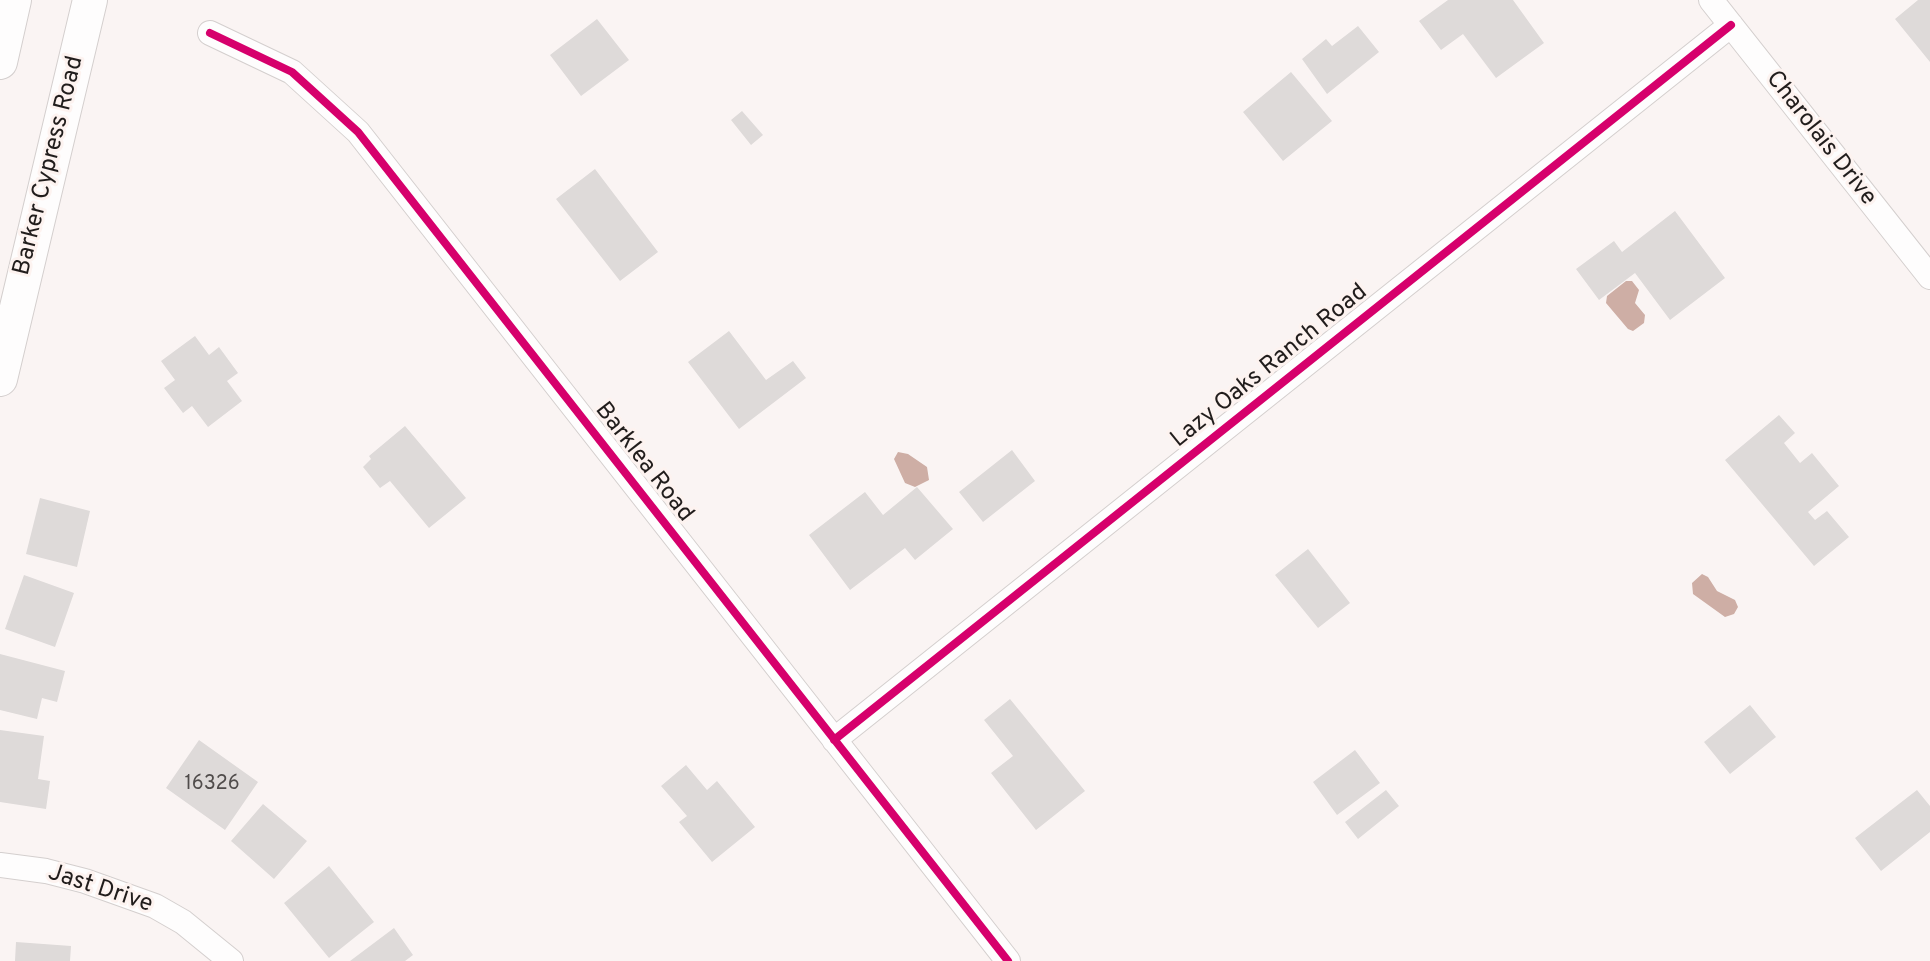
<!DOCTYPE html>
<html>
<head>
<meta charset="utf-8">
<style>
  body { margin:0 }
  canvas { display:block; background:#faf4f3 }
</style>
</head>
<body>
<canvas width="1930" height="961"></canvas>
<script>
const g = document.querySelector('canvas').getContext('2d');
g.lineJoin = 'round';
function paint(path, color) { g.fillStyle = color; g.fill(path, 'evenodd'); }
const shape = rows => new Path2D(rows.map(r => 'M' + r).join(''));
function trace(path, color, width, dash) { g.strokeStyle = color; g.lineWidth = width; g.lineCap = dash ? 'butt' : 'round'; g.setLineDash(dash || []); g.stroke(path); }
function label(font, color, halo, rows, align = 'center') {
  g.font = font + ' Overpass,sans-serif'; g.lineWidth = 6; g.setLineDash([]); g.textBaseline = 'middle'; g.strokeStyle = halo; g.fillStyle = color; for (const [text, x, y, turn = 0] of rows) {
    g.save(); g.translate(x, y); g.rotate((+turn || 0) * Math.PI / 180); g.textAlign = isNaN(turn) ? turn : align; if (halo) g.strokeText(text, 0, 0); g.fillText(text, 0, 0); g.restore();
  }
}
paint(shape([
  [1626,281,1632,281,1639,290,1635,303,1645,315,1644,323,1633,331,1628,329,1606,303,1607,296],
  [898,452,908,454,927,467,929,480,915,487,905,483,894,459],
  [1702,574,1708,577,1717,591,1735,600,1738,607,1734,614,1725,617,1693,594,1692,583]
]), '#ceaea5');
paint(shape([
  [1448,0,1513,0,1544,43,1496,78,1463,34,1441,50,1419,21],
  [1918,0,1930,0,1930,62,1895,19],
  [597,19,629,60,581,96,550,55],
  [1358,26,1379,52,1327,94,1302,59,1326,39,1332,46],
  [1291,72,1332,121,1283,161,1243,112],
  [742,111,763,135,751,145,731,120],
  [595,169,658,252,620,281,556,199],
  [1675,211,1725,278,1670,320,1635,273,1599,300,1576,269,1614,241,1622,252],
  [729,331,766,380,793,361,806,378,739,429,688,362],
  [195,336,209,355,219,347,238,373,227,381,242,401,208,427,192,406,183,413,164,388,175,380,161,361],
  [1779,415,1795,433,1784,443,1800,463,1812,453,1839,486,1808,512,1815,520,1827,511,1849,537,1814,566,1725,460],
  [405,426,466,498,429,528,390,481,380,488,363,467,371,459,369,456],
  [1012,450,1035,481,983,522,959,492],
  [917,487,953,529,915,560,905,548,850,590,809,535,865,492,883,515],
  [40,498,90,511,77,567,26,554],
  [1308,549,1350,603,1318,628,1275,575],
  [24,575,74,593,55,647,5,629],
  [0,654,65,671,57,702,42,698,37,719,0,710],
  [1010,699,1085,791,1036,830,991,773,1013,756,984,720],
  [1750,705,1776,737,1730,774,1704,742],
  [0,730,44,736,38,779,50,781,46,809,0,802],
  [199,740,258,782,225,830,166,788],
  [1355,750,1380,783,1337,815,1313,782],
  [686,765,707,790,717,781,755,827,712,862,679,822,687,816,661,786],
  [1386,790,1399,806,1358,839,1345,822],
  [1917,790,1930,806,1930,832,1881,871,1855,838],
  [263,804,307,841,274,879,231,841],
  [329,866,374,922,329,958,284,903],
  [394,928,413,955,405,961,350,961],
  [16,942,71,946,70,961,15,961]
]), '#dedad9');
const minor = shape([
  [1711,0,1930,277],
  [210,33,292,72,358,132,1008,961],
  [834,740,1731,25],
  [0,865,46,871,85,881,155,906,183,922,231,961]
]);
const secondary = shape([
  [0,62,14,0],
  [0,379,90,0]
]);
trace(minor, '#d4cfce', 26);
trace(secondary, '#d4cfce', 36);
trace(minor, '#fefdfd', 24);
trace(secondary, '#fefdfd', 34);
trace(shape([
  [210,33,292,72,358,132,1008,961],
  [834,740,1731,25]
]), '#d6006c', 8);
label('20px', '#504c4b', null, [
  ["16326",212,785]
]);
label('24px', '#211d1c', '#fdf3f0', [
  ["Charolais Drive",1820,139,52],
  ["Barker Cypress Road",50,166,-76],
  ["Lazy Oaks Ranch Road",1270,367,-39],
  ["Barklea Road",643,463,52],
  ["Jast Drive",100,890,18]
]);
</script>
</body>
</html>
